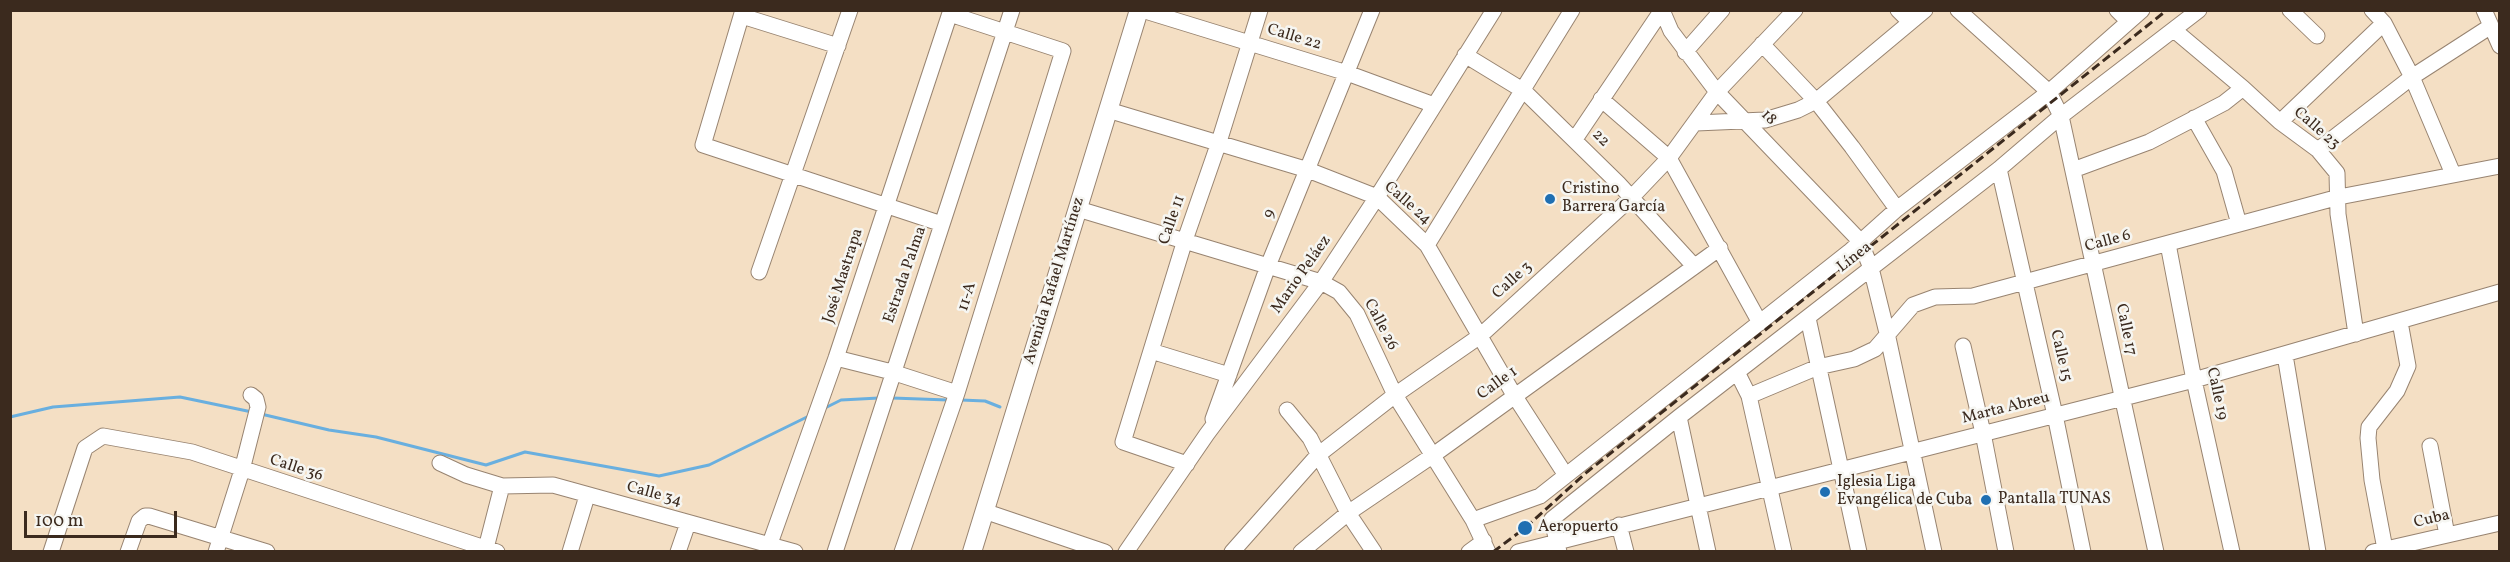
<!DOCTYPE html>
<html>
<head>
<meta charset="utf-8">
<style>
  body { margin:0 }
  #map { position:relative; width:2510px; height:562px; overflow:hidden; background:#f4dfc4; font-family:Vollkorn,serif }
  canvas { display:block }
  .frame { position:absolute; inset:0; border:12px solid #3b2a1e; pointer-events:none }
  .scale { position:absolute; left:24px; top:511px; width:153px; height:27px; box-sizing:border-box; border:3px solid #3b2a1e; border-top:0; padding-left:8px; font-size:18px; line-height:21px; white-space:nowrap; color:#3b2a1e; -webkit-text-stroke:4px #f6f6f2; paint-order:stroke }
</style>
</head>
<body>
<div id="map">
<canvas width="2510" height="562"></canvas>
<div class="frame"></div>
<div class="scale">100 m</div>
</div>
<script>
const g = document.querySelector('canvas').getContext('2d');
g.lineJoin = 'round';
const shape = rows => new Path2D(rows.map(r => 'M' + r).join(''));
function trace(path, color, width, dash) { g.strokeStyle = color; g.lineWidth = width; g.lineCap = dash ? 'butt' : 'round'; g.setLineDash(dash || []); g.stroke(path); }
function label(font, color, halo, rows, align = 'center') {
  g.font = font + ' Vollkorn,serif'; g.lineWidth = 5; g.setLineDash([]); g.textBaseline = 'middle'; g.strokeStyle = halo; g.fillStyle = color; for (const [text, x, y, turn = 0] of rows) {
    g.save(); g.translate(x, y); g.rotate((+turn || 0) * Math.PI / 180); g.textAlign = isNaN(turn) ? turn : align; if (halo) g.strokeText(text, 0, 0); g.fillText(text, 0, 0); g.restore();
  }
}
trace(shape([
  [892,398,948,400],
  [961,400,985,401,1000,407],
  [825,408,841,400,879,398],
  [261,414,329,430,376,437,486,465,525,452,659,476,709,465,811,415],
  [10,417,53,407,180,397,252,412]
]), '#69afdf', 3);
const minor = shape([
  [743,10,703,145,942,224],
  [1142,10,1347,73,1434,105],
  [1662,10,1671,31,1717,92,1860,241,1871,268,1887,333,1934,552],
  [1898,10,1910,22],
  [1958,10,2049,92,2061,116,2156,552],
  [2117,10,2128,21],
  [2290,10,2317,36],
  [2372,10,2384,23,2412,77,2453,174],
  [2484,10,2500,46],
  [742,16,838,46],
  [2174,30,2243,88,2280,122,2318,150,2337,173,2338,214,2356,334],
  [1762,44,1816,101,1852,147,1897,209],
  [1685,52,1722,10],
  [1465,55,1524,91,1618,183,1694,266],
  [1601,99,1669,158,1760,323],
  [1108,110,1308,170,1377,197,1427,245,1514,395,1565,474],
  [2194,118,2224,171,2239,224],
  [2280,122,2384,23],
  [1696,123,1765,120,1798,110,1816,101,1925,10],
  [1575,139,1662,10],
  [2318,150,2412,77,2491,26],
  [1999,169,2055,415,2083,552],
  [2073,170,2149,142,2224,103,2243,88],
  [1078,209,1321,282,1339,292,1357,314,1395,395,1473,520,1488,552],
  [2168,244,2194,380,2232,552],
  [1427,245,1572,10],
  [759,272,850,10],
  [1808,318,1859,552],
  [1963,346,1983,433,2006,552],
  [1151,351,1229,375],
  [2285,355,2318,552],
  [836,358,892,372,957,393],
  [1737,372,1749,396,1784,552],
  [1749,396,1818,367,1854,359,1875,349,1913,305,1935,297,1973,296,2339,197,2500,166],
  [1287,410,1310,438,1348,513,1374,552],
  [1679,417,1708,552],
  [1213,419,1268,266,1372,10],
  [2430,446,2447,535],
  [440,463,466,475,502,486,485,552],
  [1187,464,1123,442,1185,240,1218,145,1260,10],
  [502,486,553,485,795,552],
  [984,511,1105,552],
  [1473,520,1540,496,1849,252,1897,209,2049,92,2142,10],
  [1619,525,1626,552],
  [2385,549,2372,480,2368,438,2369,427,2397,391,2408,366,2400,322],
  [51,552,85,448,103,436,192,452,497,552],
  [128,552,139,521,145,516,149,516,267,552],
  [216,552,242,470,258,407,256,399,251,395],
  [570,552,587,496],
  [678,552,688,523],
  [767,552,836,358,951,10],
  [835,552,1012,10],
  [902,552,957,393,1063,51,950,14],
  [1126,552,1207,434,1321,282,1377,197,1494,10],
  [1232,552,1318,455,1395,395,1480,336,1631,198,1669,158,1717,92,1795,10],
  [1301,552,1348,513,1432,456,1720,248],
  [1469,552,1484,541],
  [1518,552,2194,380,2500,292],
  [1559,552,1552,519,1679,417,1999,169,2061,116,2199,10],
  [2373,552,2500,523]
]);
const major = shape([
  [972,552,1139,10]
]);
trace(minor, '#988471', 17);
trace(major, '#988471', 20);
trace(minor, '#fff', 15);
trace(major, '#fff', 18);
trace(shape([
  [1493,552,1525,528,1587,472,2167,10]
]), '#3b2a1e', 3, [9, 4.5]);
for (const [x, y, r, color] of [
  [1550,199,6,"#1f6fb2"],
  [1825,492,6,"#1f6fb2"],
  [1986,500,6,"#1f6fb2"],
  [1525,528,8,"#1f6fb2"]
]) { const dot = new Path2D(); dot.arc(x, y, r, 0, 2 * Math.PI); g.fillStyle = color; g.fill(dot); trace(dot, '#f6f6f2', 2); }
label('16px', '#3b2a1e', '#f6f6f2', [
  ["Calle 22",1294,38,17],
  ["18",1768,118,45],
  ["Calle 23",2316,129,41],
  ["22",1600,139,46],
  ["Calle 24",1407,204,41],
  ["9",1270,214,-68],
  ["Calle 11",1173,220,-71],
  ["Calle 6",2108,242,-15],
  ["Línea",1855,258,-38],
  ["Estrada Palma",906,275,-71],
  ["Mario Peláez",1302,275,-55],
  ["José Mastrapa",844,276,-72],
  ["Avenida Rafael Martínez",1055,281,-73],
  ["Calle 3",1513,281,-42],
  ["11-A",968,297,-73],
  ["Calle 26",1380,325,62],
  ["Calle 17",2125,330,78],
  ["Calle 15",2060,356,77],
  ["Calle 1",1498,384,-36],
  ["Calle 19",2216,394,78],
  ["Marta Abreu",2006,409,-14],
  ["Calle 36",296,469,18],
  ["Calle 34",654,495,15],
  ["Cuba",2432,520,-13]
]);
label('16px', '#3b2a1e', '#f6f6f2', [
  ["Cristino",1562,190],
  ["Barrera García",1562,208],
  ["Iglesia Liga",1837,483],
  ["Evangélica de Cuba",1837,501],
  ["Pantalla TUNAS",1998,500],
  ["Aeropuerto",1538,528]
], 'left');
</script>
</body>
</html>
